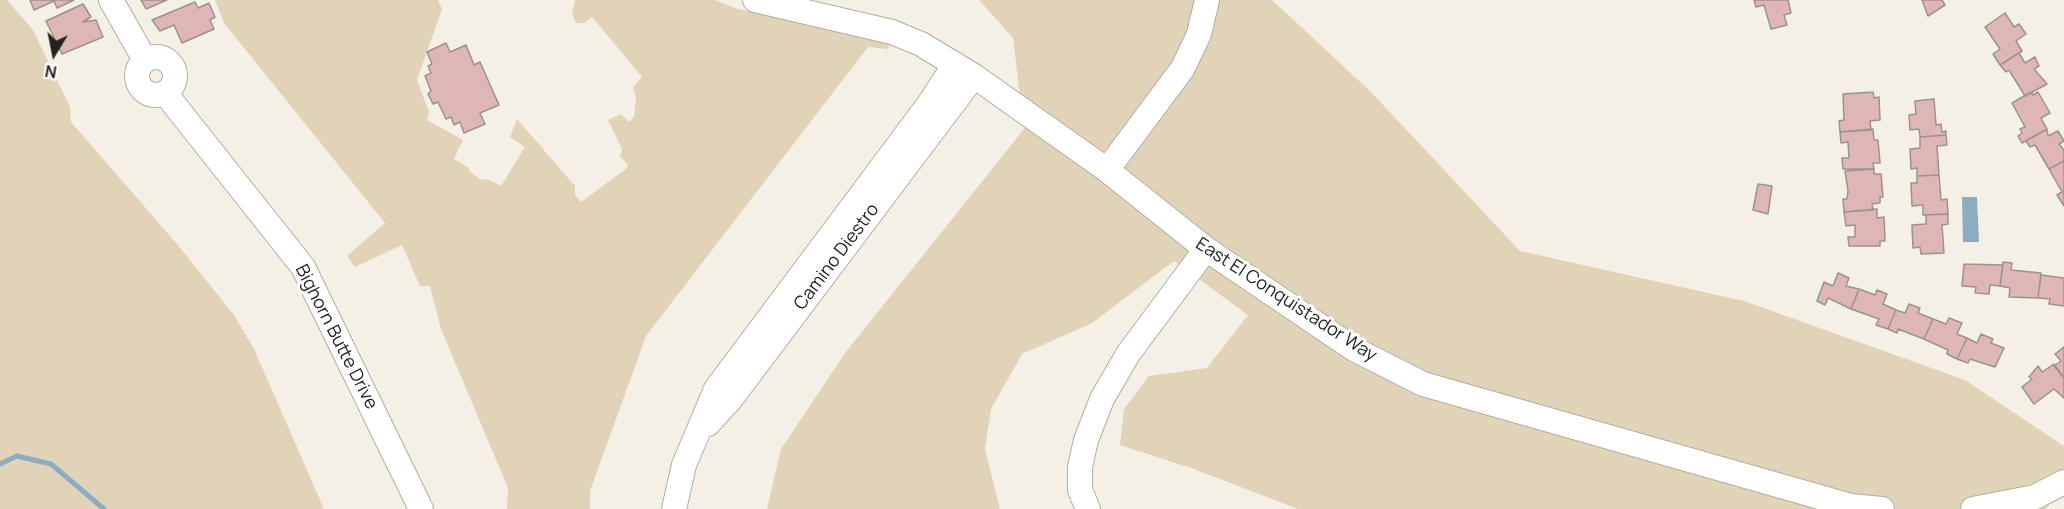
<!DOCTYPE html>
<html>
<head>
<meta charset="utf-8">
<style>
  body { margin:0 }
  #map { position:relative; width:2064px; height:509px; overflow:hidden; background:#f4f0e6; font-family:Manrope,sans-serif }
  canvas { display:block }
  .north { position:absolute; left:24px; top:24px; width:60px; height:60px; -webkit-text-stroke:4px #fff; paint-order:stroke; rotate:190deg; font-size:16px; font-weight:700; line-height:24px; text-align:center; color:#24231f }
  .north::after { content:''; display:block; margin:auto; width:21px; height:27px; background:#24231f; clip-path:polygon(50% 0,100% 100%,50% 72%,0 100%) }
</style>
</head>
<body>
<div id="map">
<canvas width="2064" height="509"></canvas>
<div class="north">N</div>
</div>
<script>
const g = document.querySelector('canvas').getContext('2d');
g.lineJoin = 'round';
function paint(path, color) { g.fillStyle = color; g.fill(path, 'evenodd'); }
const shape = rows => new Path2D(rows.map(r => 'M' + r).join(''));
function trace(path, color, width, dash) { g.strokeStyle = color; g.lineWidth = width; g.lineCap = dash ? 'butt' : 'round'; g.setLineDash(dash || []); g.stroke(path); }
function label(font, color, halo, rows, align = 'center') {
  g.font = font + ' Manrope,sans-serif'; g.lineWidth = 6; g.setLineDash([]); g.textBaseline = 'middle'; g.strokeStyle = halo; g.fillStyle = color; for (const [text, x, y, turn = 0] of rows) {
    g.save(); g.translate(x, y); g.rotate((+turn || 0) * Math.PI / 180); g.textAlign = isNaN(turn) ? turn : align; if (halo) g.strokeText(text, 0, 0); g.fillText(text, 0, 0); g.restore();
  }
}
paint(shape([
  [0,0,7,0,33,30,70,107,71,122,177,244,234,315,254,349,324,509,0,509],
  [215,0,438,0,442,9,417,80,429,112,427,120,463,140,454,159,469,168,469,171,481,180,487,179,501,186,525,147,510,137,517,119,575,186,575,195,581,202,627,168,628,164,620,157,622,149,608,120,621,114,629,122,634,117,636,97,633,87,642,77,592,17,585,23,576,23,572,14,575,0,715,0,738,9,815,24,890,43,888,49,868,47,646,336,590,491,590,509,507,509,508,488,441,329,430,286,420,286,402,245,355,267,347,256,385,223,224,23],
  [979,0,1272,0,1370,91,1520,251,1744,301,1965,380,2064,446,2064,481,2046,509,1298,509,1194,469,1120,445,1124,409,1149,376,1207,368,1248,315,1174,261,1092,323,1022,354,991,409,985,449,1000,509,767,509,781,449,845,353,1024,129,1013,38]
]), '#e0d3b8');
paint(shape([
  [1962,197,1977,197,1979,242,1963,242]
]), '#8dacc0');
trace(shape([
  [0,464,17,456,51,464,104,509]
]), '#8dacc0', 5);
const building = shape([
  [30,0,74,0,57,8,54,1,34,10,30,0],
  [141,0,167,0,146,9,141,0],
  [1754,0,1788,0,1791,13,1784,15,1787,25,1771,29,1764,5,1756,7,1754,0],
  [1922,0,1942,0,1945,5,1928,16,1922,0],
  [195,2,198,8,209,3,215,17,210,20,214,29,182,43,174,25,160,31,152,20,195,2],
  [83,4,91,17,83,22,96,20,103,37,62,54,46,21,83,4],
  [2005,13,2014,27,2019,24,2026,34,2016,41,2022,51,2000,65,1993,54,2000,49,1985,27,2005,13],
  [446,43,450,52,466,45,474,65,480,62,499,105,480,113,485,124,464,133,460,122,454,125,451,117,446,119,438,102,433,104,428,94,431,91,425,76,431,73,428,66,432,64,427,52,446,43],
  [2019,53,2025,63,2035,57,2039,66,2034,69,2047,84,2025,96,2009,70,2006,72,2000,65,2019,53],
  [1873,92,1874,98,1879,97,1880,120,1870,121,1871,130,1840,132,1839,121,1844,120,1843,94,1873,92],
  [2031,92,2033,95,2038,92,2050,113,2041,118,2047,129,2022,143,2018,136,2022,133,2020,129,2025,127,2012,103,2031,92],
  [1934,99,1936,125,1941,124,1942,132,1946,131,1946,135,1920,137,1919,129,1910,130,1909,115,1916,114,1915,101,1934,99],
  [1873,129,1874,140,1878,140,1880,163,1873,163,1874,169,1843,169,1842,158,1849,158,1848,142,1841,143,1840,132,1873,129],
  [2047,129,2048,136,2058,131,2064,141,2059,144,2064,150,2064,161,2049,169,2035,145,2030,147,2026,141,2047,129],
  [1946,135,1947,145,1937,146,1939,175,1917,176,1917,168,1911,169,1910,149,1920,148,1920,137,1946,135],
  [2064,161,2064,206,2057,195,2062,192,2049,169,2064,161],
  [1874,169,1874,174,1881,174,1883,197,1880,197,1880,203,1872,204,1873,210,1844,212,1843,199,1847,199,1848,191,1845,171,1874,169],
  [1939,175,1941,200,1947,199,1948,214,1923,215,1923,205,1912,206,1911,183,1917,183,1917,176,1939,175],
  [1758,184,1772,186,1768,214,1753,210,1758,184],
  [1877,209,1877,218,1884,217,1885,241,1880,241,1880,246,1849,246,1848,237,1855,237,1855,225,1846,226,1844,212,1877,209],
  [1948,214,1948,224,1942,225,1944,253,1921,254,1920,247,1913,248,1912,225,1926,224,1926,215,1948,214],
  [2003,262,2012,263,2011,270,2041,273,2038,298,2009,297,2010,288,2000,286,2003,262],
  [1964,264,2003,265,2000,286,1990,285,1989,294,1975,293,1976,287,1962,286,1964,264],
  [1838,273,1849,278,1846,286,1859,289,1851,309,1828,298,1825,305,1817,301,1824,282,1833,286,1838,273],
  [2041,275,2064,278,2064,306,2049,304,2050,299,2038,298,2041,275],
  [1859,289,1875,295,1877,290,1887,294,1883,304,1896,310,1888,329,1876,325,1879,319,1851,309,1859,289],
  [1909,304,1920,308,1918,313,1933,319,1924,339,1898,329,1897,333,1888,329,1896,310,1905,313,1909,304],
  [1949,318,1962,323,1957,334,1967,338,1957,359,1947,354,1948,350,1924,339,1933,319,1946,324,1949,318],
  [1981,334,1993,339,1991,343,2004,348,1995,367,1970,359,1968,363,1957,359,1967,338,1977,343,1981,334],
  [2064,347,2064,378,2054,366,2061,361,2055,354,2064,347],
  [2054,364,2064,378,2064,398,2054,389,2034,404,2022,387,2032,379,2029,377,2038,366,2042,372,2054,364]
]);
paint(building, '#ddb6b5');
trace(building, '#9d9191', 1.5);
const minor = shape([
  [111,0,145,60],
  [755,0,892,32,921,44,974,76,1107,170,1206,249,1354,349,1423,384,1851,506,1882,509],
  '137 76a19 19 0 1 1 38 0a19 19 0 1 1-38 0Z',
  [165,93,303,267,421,509],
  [1107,170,1183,68,1199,34,1207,0],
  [708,424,730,400,974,76],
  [674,509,684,465,716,389,929,104,955,64],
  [1088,509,1080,490,1080,467,1086,440,1102,399,1128,354,1206,249],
  [1973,509,2035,497,2064,482]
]);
trace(minor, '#b1ada4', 26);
trace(minor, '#fff', 24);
label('18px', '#24231f', '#fff', [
  ["Camino Diestro",837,257,-53],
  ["East El Conquistador Way",1286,300,33],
  ["Bighorn Butte Drive",336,337,63]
]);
</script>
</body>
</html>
